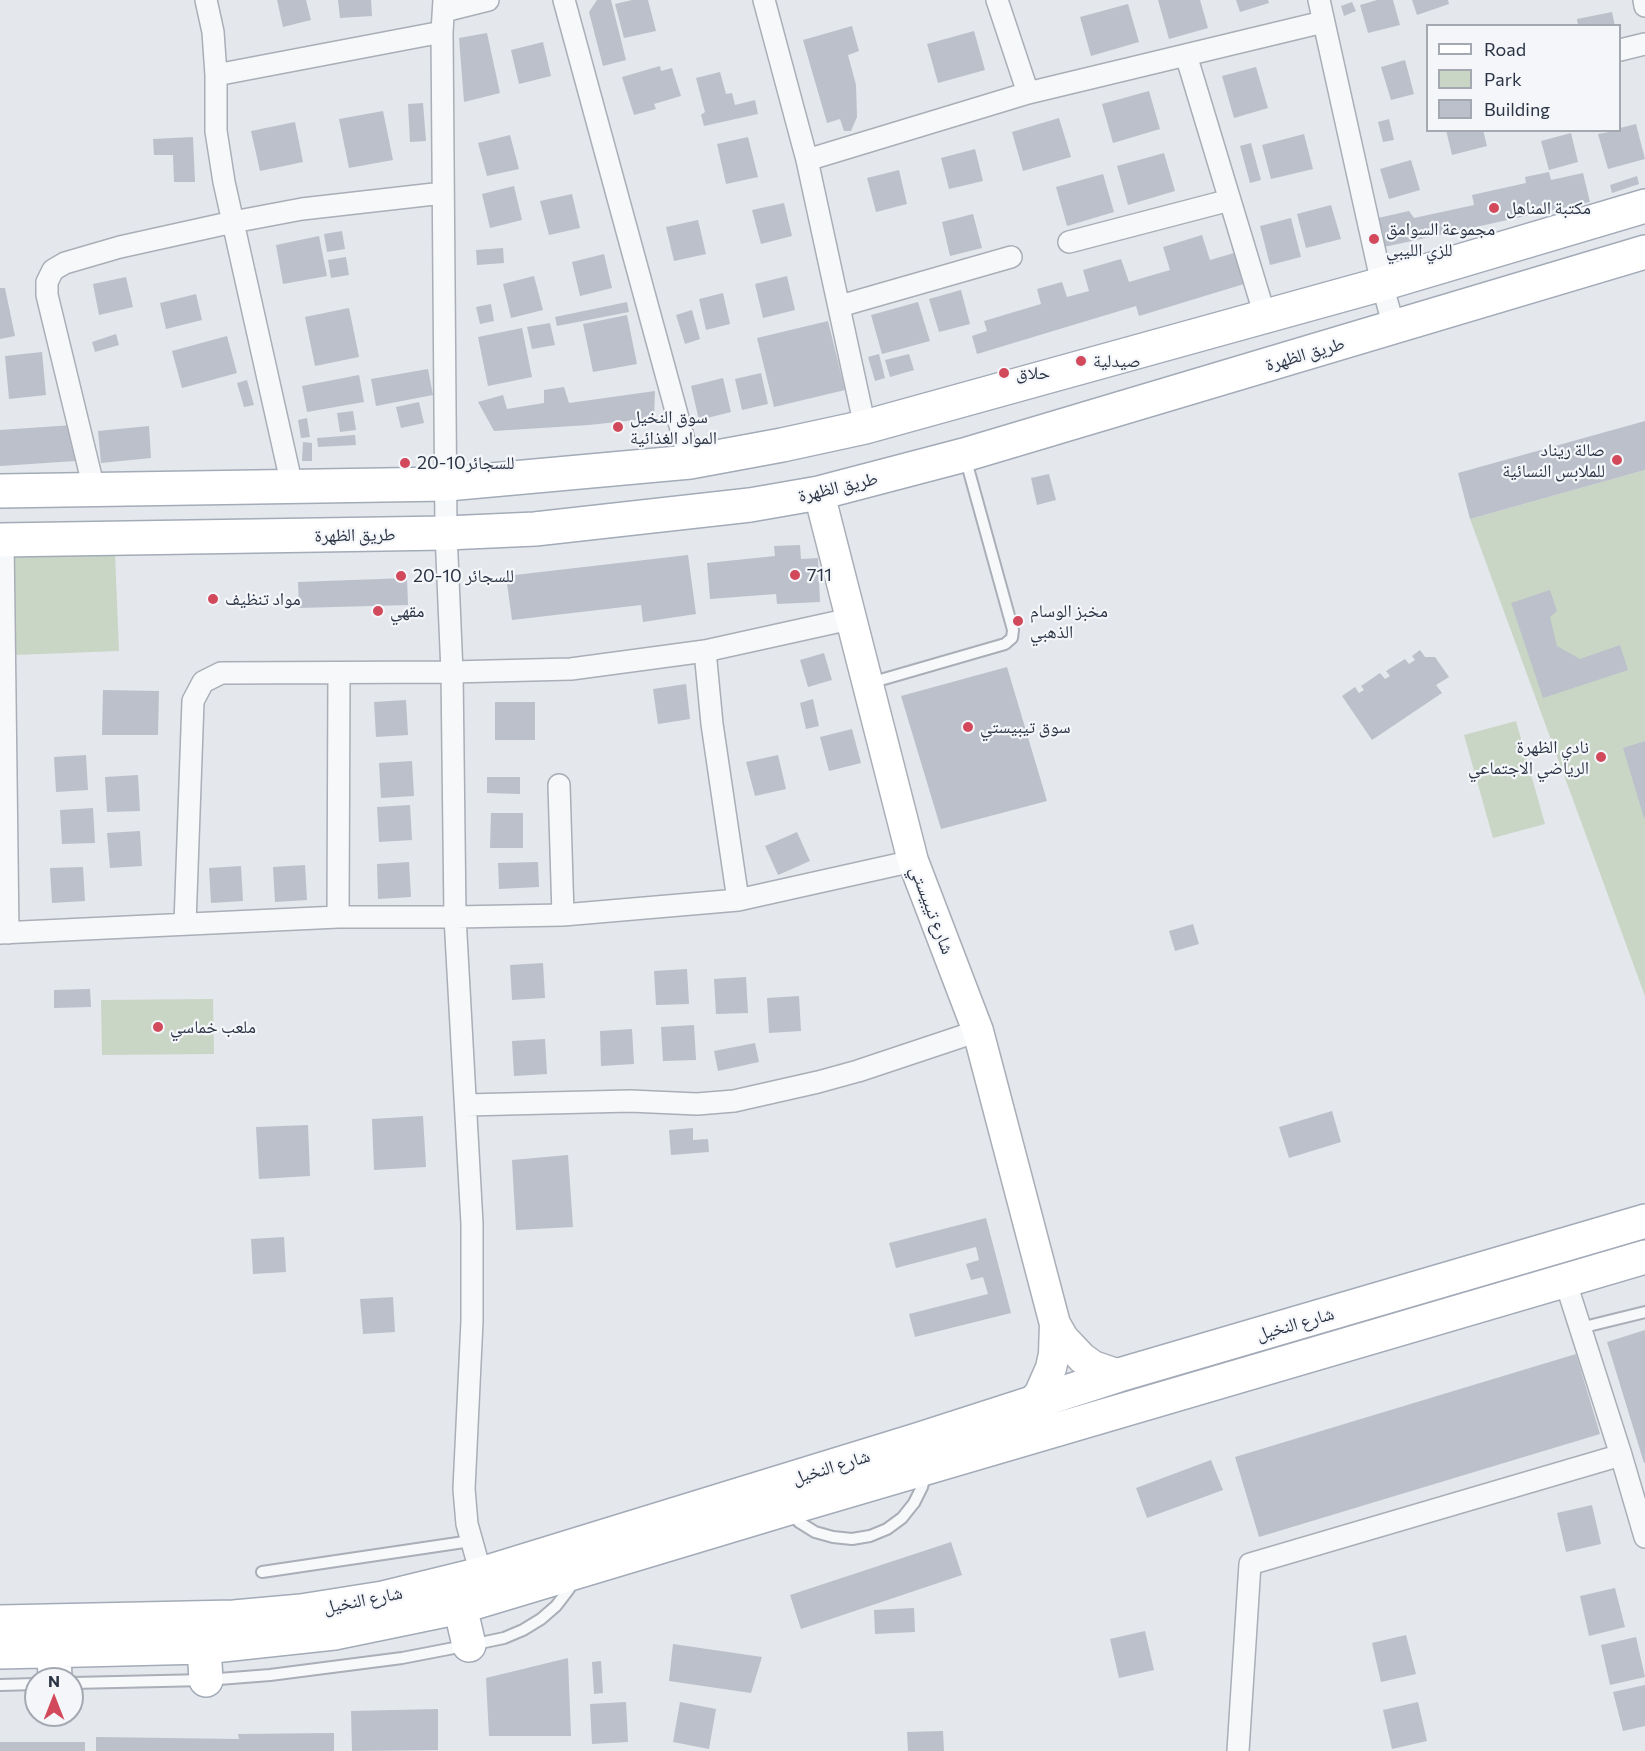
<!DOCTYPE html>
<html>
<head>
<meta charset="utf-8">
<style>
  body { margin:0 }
  #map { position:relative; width:1645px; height:1751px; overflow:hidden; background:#e4e7ec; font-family:Commissioner,sans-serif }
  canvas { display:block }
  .legend { position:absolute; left:1426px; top:24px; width:195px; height:108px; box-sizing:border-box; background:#f4f6f9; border:2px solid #a4a8b1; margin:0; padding:8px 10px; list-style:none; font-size:18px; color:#2b3445 }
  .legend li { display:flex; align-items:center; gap:12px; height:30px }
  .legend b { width:30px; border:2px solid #a4a8b1 }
  .north { position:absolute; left:24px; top:1667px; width:60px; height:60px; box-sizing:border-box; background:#f4f6f9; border:2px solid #a4a8b1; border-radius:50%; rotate:0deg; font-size:16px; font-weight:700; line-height:24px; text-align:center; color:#2b3445 }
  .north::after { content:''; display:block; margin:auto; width:21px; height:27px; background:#d1495b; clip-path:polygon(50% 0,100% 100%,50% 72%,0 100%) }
</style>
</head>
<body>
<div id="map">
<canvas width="1645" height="1751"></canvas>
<ul class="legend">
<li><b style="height:8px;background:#fff"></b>Road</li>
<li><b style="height:16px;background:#c9d6c5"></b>Park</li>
<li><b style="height:16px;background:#bbc0ca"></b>Building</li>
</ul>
<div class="north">N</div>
</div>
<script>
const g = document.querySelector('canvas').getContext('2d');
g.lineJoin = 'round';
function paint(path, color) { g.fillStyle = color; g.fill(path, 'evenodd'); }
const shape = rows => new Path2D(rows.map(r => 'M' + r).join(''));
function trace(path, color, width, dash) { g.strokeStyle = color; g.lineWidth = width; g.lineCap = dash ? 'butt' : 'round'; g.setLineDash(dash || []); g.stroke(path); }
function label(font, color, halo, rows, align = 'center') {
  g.font = font + ' Commissioner,"Noto Naskh Arabic",sans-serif'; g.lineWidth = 4.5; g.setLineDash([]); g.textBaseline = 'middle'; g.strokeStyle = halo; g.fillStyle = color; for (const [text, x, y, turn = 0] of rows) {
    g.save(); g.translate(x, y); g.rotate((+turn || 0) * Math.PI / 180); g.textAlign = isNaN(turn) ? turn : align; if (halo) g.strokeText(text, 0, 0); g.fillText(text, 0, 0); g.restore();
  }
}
paint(shape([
  [1645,470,1645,996,1470,519],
  [115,554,119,651,15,655,12,557],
  [1516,721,1545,824,1493,838,1464,735],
  [213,999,214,1054,102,1055,101,1000]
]), '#c9d6c5');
paint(shape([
  [277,0,306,0,311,20,283,27],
  [338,0,371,0,372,16,340,18],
  [597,0,611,0,626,60,603,66,589,12],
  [632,0,648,0,656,31,624,38,615,4],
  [1158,0,1200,0,1208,28,1169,39],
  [1236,0,1268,0,1269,3,1240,12],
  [1377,0,1393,0,1400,25,1368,33,1360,5],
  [1412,0,1448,0,1449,4,1417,15],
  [1352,2,1356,11,1344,16,1341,6],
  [1128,4,1139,42,1091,56,1080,17],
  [1612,12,1615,26,1578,26,1577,19],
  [852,26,859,51,848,55,856,85,857,117,851,131,844,131,840,119,827,123,803,40],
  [974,31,985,70,938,83,927,44],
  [487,33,500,93,464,102,459,38],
  [543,42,551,76,519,84,511,50],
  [1405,60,1414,94,1391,100,1381,67],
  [660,66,661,71,672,68,681,96,654,104,656,109,634,115,622,77],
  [1256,67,1268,108,1234,118,1222,76],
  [720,72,726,94,732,93,735,105,755,100,758,114,704,126,701,115,705,112,696,78],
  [1149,91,1160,129,1113,143,1102,104],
  [423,103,426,141,410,142,408,104],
  [383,111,393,160,349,168,339,119],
  [1059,118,1071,157,1023,171,1012,132],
  [1389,119,1394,140,1383,142,1378,122],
  [295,122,303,162,260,171,251,131],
  [1636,124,1645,159,1608,169,1598,134,1620,130,1620,128],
  [1446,130,1483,130,1487,146,1452,155],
  [1571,133,1578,162,1549,170,1541,141],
  [1304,134,1313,169,1271,179,1262,145],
  [510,135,519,169,487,176,478,143],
  [193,137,195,182,174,182,173,155,154,155,153,139],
  [748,137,758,177,726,184,717,144],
  [1251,143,1261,180,1250,183,1240,146],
  [975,149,983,181,949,189,941,158],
  [1164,153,1175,191,1128,205,1117,166],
  [1411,160,1420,190,1389,199,1380,169],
  [899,170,907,204,876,212,867,178],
  [1549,172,1551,180,1583,173,1590,202,1384,247,1378,218,1409,211,1414,218,1474,205,1472,195,1526,183,1525,177],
  [1103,174,1114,212,1067,226,1056,187],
  [1637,176,1639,184,1612,193,1610,185],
  [514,186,522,220,490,228,482,194],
  [572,194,580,228,549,235,540,201],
  [784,203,792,236,761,244,752,210],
  [1331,205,1341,239,1306,248,1297,214],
  [973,214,982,248,950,256,942,222],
  [1291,218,1301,257,1270,265,1260,226],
  [698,220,706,254,674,261,666,227],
  [342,231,345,249,327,252,324,234],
  [1202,235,1210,260,1234,253,1244,284,1139,316,1136,306,977,354,972,336,987,331,984,321,1041,304,1037,289,1062,282,1067,297,1089,291,1083,270,1121,259,1129,282,1170,270,1163,247],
  [319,236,327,276,283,284,276,245],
  [503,248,504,263,477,265,476,250],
  [604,254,612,288,580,296,572,262],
  [346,257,349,275,331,278,328,260],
  [534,276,543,310,511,318,503,284],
  [787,276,795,310,763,318,755,284],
  [126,277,133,307,99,315,93,284],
  [0,288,5,288,15,336,0,339],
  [961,290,970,324,939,332,929,299],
  [723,293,730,324,706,330,699,299],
  [196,294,202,320,166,329,160,303],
  [627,302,629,312,557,326,555,317],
  [918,302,930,341,882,354,871,315],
  [491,304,494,321,480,324,476,307],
  [349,308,359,357,315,366,305,317],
  [692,310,700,339,685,344,676,315],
  [627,315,637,364,593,372,583,324],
  [828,321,845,390,774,407,757,338],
  [550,323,555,345,532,349,527,327],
  [522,328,532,377,488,386,478,337],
  [116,334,119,345,95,352,92,342],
  [227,336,237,373,182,388,172,351],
  [42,352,46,395,9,399,5,356],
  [879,354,885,378,875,381,868,357],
  [909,354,914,370,890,377,885,360],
  [428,369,433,395,376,406,371,379],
  [761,373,768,404,742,410,735,379],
  [359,375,364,402,307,412,302,386],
  [723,378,731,412,699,420,691,386],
  [247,380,254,405,244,407,237,383],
  [564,387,569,403,655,391,654,418,589,425,494,431,478,402,503,395,507,409,544,403,544,390],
  [419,402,424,423,401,428,396,407],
  [353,411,356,430,340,432,337,413],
  [307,418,310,437,301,438,298,420],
  [1645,421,1645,470,1470,519,1458,473],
  [73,425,76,461,0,466,0,430],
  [149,426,151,458,101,463,98,431],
  [355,435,356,445,318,447,317,438],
  [303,442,312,443,312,461,302,461],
  [1049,474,1056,500,1037,505,1031,478],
  [800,545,801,559,818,558,820,602,777,604,776,594,710,599,707,563,775,556,774,546],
  [688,555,696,614,643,622,641,605,512,620,506,576],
  [407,578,408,605,299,608,298,582],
  [1550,590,1557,611,1550,617,1557,646,1580,659,1620,645,1628,670,1543,698,1511,603],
  [1420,650,1425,657,1435,657,1449,677,1436,685,1442,693,1372,740,1342,696,1355,687,1359,693,1364,690,1361,686,1380,673,1385,679,1390,676,1386,671,1405,659,1409,664,1415,660,1412,656],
  [824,653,832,680,808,687,800,660],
  [1007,667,1047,801,941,829,901,696],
  [686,684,690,719,658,724,653,689],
  [103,690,159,691,158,735,102,735],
  [813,699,819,726,806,729,800,703],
  [406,700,408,735,376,737,374,702],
  [495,702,535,702,535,740,495,740],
  [852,729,861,763,829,771,820,737],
  [1645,741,1645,818,1644,818,1623,748],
  [86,755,88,790,56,792,54,757],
  [778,755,786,789,755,796,746,762],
  [412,761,414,796,381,798,379,763],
  [138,775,140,811,107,812,105,777],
  [487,777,520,777,520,794,487,793],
  [410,805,412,840,379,842,377,807],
  [93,808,95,843,62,844,60,810],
  [491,813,523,813,523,848,490,848],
  [140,831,142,866,110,868,107,833],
  [797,832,810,861,778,875,765,846],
  [409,862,411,897,378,899,377,864],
  [538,862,539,887,499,889,498,863],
  [305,865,307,900,275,902,273,867],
  [241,866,243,901,211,903,209,868],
  [83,867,85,901,52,903,50,868],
  [1193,924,1199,944,1175,951,1169,931],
  [543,963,545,998,512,1000,510,965],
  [687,969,689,1004,656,1005,654,971],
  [746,977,748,1013,716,1014,714,979],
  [90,989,91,1007,54,1008,54,990],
  [799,996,801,1031,769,1033,767,998],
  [694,1025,696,1060,663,1061,661,1027],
  [632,1029,634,1064,601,1066,600,1031],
  [545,1039,547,1074,514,1076,512,1041],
  [755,1043,759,1062,718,1071,714,1051],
  [1332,1111,1341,1142,1289,1158,1279,1127],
  [423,1116,426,1167,374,1170,372,1119],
  [308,1125,310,1176,259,1179,256,1127],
  [693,1128,693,1140,708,1139,709,1152,671,1155,669,1130],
  [568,1155,573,1227,516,1230,512,1160],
  [986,1218,1011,1313,915,1337,909,1314,988,1294,983,1277,971,1280,966,1264,979,1260,976,1247,896,1268,889,1243],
  [284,1237,286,1272,253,1274,251,1239],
  [393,1297,395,1332,363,1334,360,1299],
  [1645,1330,1645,1463,1644,1463,1607,1342],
  [1576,1354,1600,1434,1259,1537,1235,1457],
  [1211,1460,1223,1490,1147,1518,1136,1488],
  [1592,1505,1601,1544,1566,1552,1557,1513],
  [951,1542,962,1575,801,1629,790,1595],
  [1615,1588,1625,1627,1589,1636,1580,1596],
  [914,1608,915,1632,875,1634,874,1610],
  [1145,1631,1154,1670,1119,1678,1110,1639],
  [1406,1635,1416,1674,1381,1682,1372,1643],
  [1636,1637,1645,1677,1610,1685,1601,1645],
  [673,1644,762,1657,751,1693,669,1681],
  [568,1658,571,1736,489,1736,486,1678],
  [601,1661,603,1693,594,1694,592,1662],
  [1645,1685,1645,1726,1623,1731,1613,1692],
  [626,1702,628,1742,592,1744,590,1704],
  [680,1702,716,1709,709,1749,673,1742],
  [1418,1702,1427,1741,1392,1749,1383,1710],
  [438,1709,438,1750,352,1751,351,1711],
  [943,1731,944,1751,908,1751,907,1732],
  [334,1733,334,1751,96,1751,96,1737,239,1739,238,1734],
  [0,1742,85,1742,85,1751,0,1751]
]), '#bbc0ca');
const service = shape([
  [870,683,1005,644,1012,638,1013,630,965,457],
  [1580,1328,1645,1312],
  [791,1513,799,1522,815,1532,833,1537,852,1539,870,1536,887,1529,902,1518,914,1503,922,1487,925,1475],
  [262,1572,471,1541],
  [72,1683,206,1680,270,1675,402,1658,485,1642,504,1638,523,1630,541,1619,556,1606,569,1589,573,1580],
  [0,1685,36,1684]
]);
const minor = shape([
  [206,0,213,32,216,75,216,131,224,182,292,486],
  [444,0,442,32,446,533,452,672,455,917,472,1224,472,1321,464,1489,467,1524,481,1574],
  [564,0,690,462],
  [764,0,807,160,865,427],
  [997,0,1028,93],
  [1319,0,1382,284,1394,327],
  [1644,0,1645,6],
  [444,11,488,0],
  [1620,50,1645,44],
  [1186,55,1265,316],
  [216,75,442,32],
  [807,160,1028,93,1323,22],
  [1069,242,1230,200],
  [840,306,1011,257],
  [94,489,47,295,47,282,53,270,65,263,120,247,233,222,302,209,443,193],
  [3,540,8,933],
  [705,651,712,724,738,900],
  [559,785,563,915],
  [338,917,339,673],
  [185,924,193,701,203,682,221,673,452,672,571,669,705,651,850,619],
  [0,933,338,917,455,917,563,915,738,900,913,861],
  [466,1105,630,1101,697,1104,734,1101,818,1082,858,1071,978,1031],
  [1621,1455,1645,1537],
  [1238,1751,1250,1564,1621,1455,1565,1280]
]);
const secondary = shape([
  [819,493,913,861,978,1031,1055,1324,1054,1354,1051,1368,1040,1393,1031,1404],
  [1055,1324,1063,1338,1082,1358,1093,1366,1119,1375]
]);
const primary = shape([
  [0,491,447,484,690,462,782,445,865,427,1382,284,1645,206],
  [0,540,446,533,535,529,750,505,819,493,964,455,1645,252],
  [455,1585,469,1645],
  [0,1622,234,1617,301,1611,383,1598,481,1574,917,1440,1119,1375,1645,1221],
  [204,1647,206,1680],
  [54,1651,55,1679],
  [0,1652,204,1647,334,1633,460,1607,786,1509,1645,1257]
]);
trace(service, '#a9aeb7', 14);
trace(minor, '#a9aeb7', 24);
trace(secondary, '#a9aeb7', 33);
trace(primary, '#a3abb8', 36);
trace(service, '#f7f8fa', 10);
trace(minor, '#f7f8fa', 21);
trace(secondary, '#fff', 30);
trace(primary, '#fff', 33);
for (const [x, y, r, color] of [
  [1494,208,6,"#d1495b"],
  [1374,239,6,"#d1495b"],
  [1081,361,6,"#d1495b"],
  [1004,373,6,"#d1495b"],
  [618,427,6,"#d1495b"],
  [1617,460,6,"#d1495b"],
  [405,463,6,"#d1495b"],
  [795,575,6,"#d1495b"],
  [401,576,6,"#d1495b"],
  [213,599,6,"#d1495b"],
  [378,611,6,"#d1495b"],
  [1018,621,6,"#d1495b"],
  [968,727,6,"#d1495b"],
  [1601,757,6,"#d1495b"],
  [158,1027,6,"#d1495b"]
]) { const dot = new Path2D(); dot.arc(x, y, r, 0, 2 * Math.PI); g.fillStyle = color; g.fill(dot); trace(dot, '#f4f6f9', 2); }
label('18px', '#2b3445', '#f4f6f9', [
  ["مكتبة المناهل",1506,208],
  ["مجموعة السوامق",1386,229],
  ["للزي الليبي",1386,250],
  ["صيدلية",1093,361],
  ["حلاق",1016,373],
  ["سوق النخيل",630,417],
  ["المواد الغذائية",630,438],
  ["صالة ريناد",1605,450,"right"],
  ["للملابس النسائية",1605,471,"right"],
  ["20-10للسجائر",417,463],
  ["711",807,575],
  ["20-10 للسجائر",413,576],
  ["مواد تنظيف",225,599],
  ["مقهي",390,611],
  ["مخبز الوسام",1030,611],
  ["الذهبي",1030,632],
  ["سوق تيبيستي",980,727],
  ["نادي الظهرة",1589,747,"right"],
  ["الرياضي الاجتماعي",1589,768,"right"],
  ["ملعب خماسي",170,1027]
], 'left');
label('18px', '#2b3445', '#f4f6f9', [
  ["طريق الظهرة",1305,354,-16],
  ["طريق الظهرة",838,487,-13],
  ["طريق الظهرة",355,535,-1],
  ["شارع تيبيستي",932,910,69],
  ["شارع النخيل",1295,1324,-16],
  ["شارع النخيل",831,1467,-17],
  ["شارع النخيل",363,1600,-11]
]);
</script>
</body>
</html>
